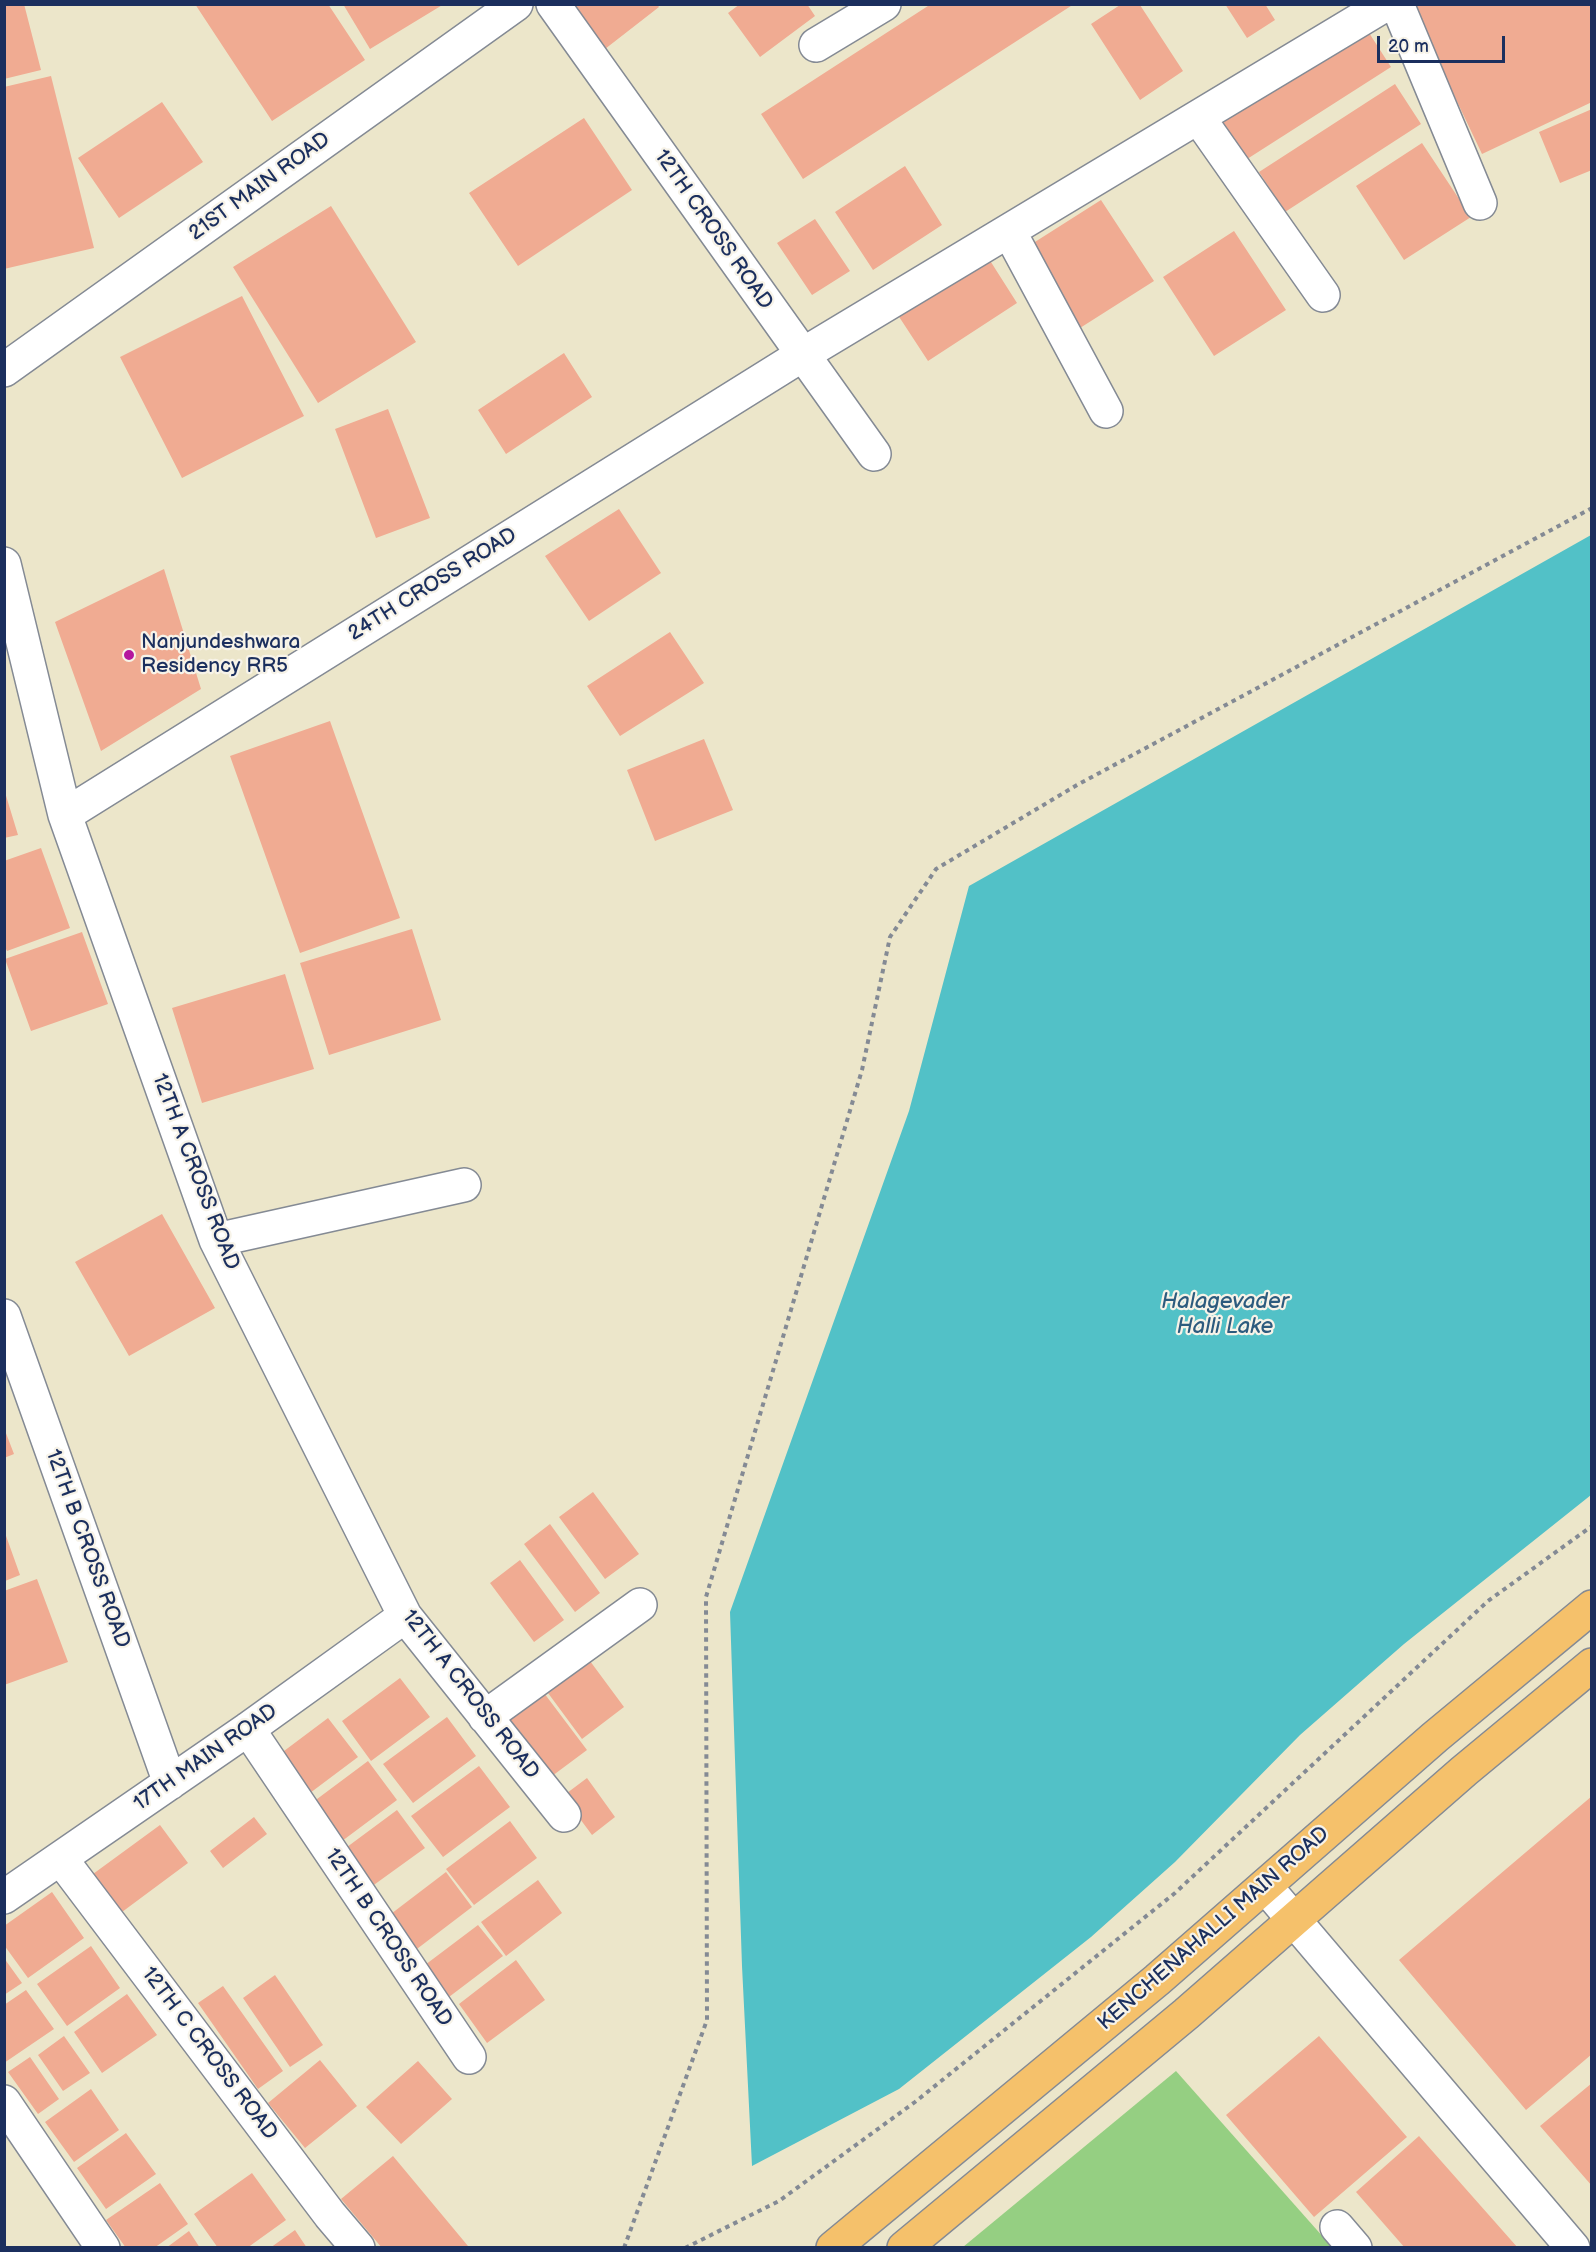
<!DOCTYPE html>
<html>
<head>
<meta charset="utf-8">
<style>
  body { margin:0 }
  #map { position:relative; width:1596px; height:2252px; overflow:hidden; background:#ece6ca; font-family:"Balsamiq Sans",sans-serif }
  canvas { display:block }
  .frame { position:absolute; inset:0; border:6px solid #1b2f5e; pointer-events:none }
  .scale { position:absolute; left:1377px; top:36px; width:128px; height:27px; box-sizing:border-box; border:3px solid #1b2f5e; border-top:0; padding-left:8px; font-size:18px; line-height:21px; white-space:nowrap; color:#1b2f5e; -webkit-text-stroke:4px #f7f3e8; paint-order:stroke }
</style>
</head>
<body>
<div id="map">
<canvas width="1596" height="2252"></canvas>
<div class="frame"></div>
<div class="scale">20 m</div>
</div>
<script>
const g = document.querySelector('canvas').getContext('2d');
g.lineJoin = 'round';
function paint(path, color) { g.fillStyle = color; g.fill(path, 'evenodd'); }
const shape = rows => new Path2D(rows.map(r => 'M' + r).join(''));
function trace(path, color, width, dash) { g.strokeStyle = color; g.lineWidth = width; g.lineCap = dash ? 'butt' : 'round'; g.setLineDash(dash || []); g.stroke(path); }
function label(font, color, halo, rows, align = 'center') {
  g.font = font + ' "Balsamiq Sans",sans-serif'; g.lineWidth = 4.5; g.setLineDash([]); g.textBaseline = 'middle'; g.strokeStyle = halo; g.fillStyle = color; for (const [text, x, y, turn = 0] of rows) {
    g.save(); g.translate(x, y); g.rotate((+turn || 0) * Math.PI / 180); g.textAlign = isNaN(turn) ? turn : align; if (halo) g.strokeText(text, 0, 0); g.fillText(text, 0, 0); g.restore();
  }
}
paint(shape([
  [1176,2071,1332,2247,963,2247]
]), '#95cf82');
paint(shape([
  [1591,535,1591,1495,1404,1644,1300,1735,1175,1862,1091,1937,899,2089,752,2166,742,1966,730,1612,909,1111,969,886]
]), '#52c1c7');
paint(shape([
  [4,4,24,4,41,70,4,79],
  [195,4,328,4,365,60,272,121],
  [343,4,444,4,370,49],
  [570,4,657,4,659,7,605,49],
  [740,4,807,4,815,16,760,57,728,13],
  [931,4,1074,4,803,179,761,114],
  [1225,4,1265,4,1275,20,1247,38],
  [1417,4,1590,4,1592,9,1592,102,1482,154,1412,7],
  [1120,5,1140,5,1183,71,1140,100,1091,24],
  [1362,22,1391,67,1244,161,1215,117],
  [51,76,94,248,4,269,4,87],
  [1395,84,1421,124,1285,212,1259,172],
  [162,102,203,162,119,218,78,158],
  [1592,109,1592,170,1560,183,1539,132],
  [584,118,632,190,518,266,469,193],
  [1422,143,1471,217,1404,260,1356,186],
  [905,166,942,225,873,270,835,212],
  [1101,200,1154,281,1080,328,1027,247],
  [331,206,416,342,318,403,233,267],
  [815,219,850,271,812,295,777,243],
  [1234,231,1286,310,1214,356,1163,277],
  [982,248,1017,303,928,361,892,306],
  [242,296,304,416,182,478,120,357],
  [564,353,592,397,506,454,478,410],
  [388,409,430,518,376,538,335,429],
  [619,509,661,573,589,621,545,556],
  [164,569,201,689,101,751,55,622],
  [670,632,704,683,620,736,587,686],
  [330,721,400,918,300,953,230,756],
  [704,739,733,810,655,841,627,770],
  [4,789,18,835,4,838],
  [41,848,70,928,7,951,4,945,4,861],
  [412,929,441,1020,329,1055,300,963],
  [82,932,108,1004,31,1031,5,959],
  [285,974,314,1069,202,1103,172,1008],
  [162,1214,215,1308,129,1356,75,1262],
  [4,1428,14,1454,4,1458],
  [593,1492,639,1554,605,1579,559,1517],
  [550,1524,600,1593,575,1612,524,1544],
  [5,1533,20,1575,5,1581],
  [520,1560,564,1620,534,1642,490,1583],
  [37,1579,68,1662,4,1685,4,1591],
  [590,1661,624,1707,582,1739,548,1693],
  [400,1678,430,1717,371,1761,342,1721],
  [544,1693,587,1750,544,1782,501,1725],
  [447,1717,476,1756,413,1803,383,1764],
  [328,1718,358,1757,306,1796,276,1757],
  [368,1761,397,1800,334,1847,305,1808],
  [479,1766,510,1807,443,1857,411,1816],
  [587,1778,615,1817,592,1835,563,1796],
  [1592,1796,1592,2054,1526,2110,1399,1960],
  [397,1810,425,1848,371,1887,343,1850],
  [254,1817,267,1834,223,1868,210,1851],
  [510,1821,537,1858,474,1905,446,1869],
  [160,1825,188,1863,122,1912,93,1874],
  [446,1872,472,1907,409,1955,383,1920],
  [538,1880,562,1913,506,1956,481,1922],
  [52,1892,84,1938,28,1978,4,1945,4,1926],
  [478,1925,503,1956,445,2000,421,1968],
  [91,1946,120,1988,67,2026,37,1984],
  [4,1958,22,1983,4,1995],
  [516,1960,545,2000,487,2043,459,2004],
  [275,1975,323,2045,290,2067,243,1998],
  [223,1986,283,2071,258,2089,198,2003],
  [26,1990,54,2029,4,2063,4,2005],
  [127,1994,157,2035,102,2073,74,2032],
  [64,2036,90,2073,63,2091,38,2055],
  [1319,2036,1407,2137,1314,2217,1226,2115],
  [30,2057,59,2099,38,2114,8,2072],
  [320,2060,357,2106,305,2148,268,2103],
  [418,2061,452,2099,401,2144,366,2107],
  [1592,2083,1592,2186,1540,2126],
  [91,2089,119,2130,74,2162,45,2122],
  [126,2133,156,2174,106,2209,77,2168],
  [1419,2136,1518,2248,1405,2248,1356,2192],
  [393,2156,468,2246,467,2248,382,2248,341,2199],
  [252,2173,286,2220,247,2248,218,2248,194,2214],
  [160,2183,188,2224,154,2248,126,2248,106,2220],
  [295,2230,307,2248,270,2248],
  [189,2231,200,2248,166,2248]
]), '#f0ab92');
const minor = shape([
  [553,4,874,454],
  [1397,4,1480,203],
  [816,45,884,4],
  [1198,117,1323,295],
  [1009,231,1106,411],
  [4,370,516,4],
  [4,564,65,815,216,1240,405,1616,564,1815],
  [65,815,802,355,1386,4],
  [216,1240,464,1185],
  [4,1316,170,1783],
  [485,1717,640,1605],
  [248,1729,469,2057],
  [61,1859,330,2215,358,2248],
  [1265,1886,1573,2248],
  [4,1897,248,1729,405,1616],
  [4,2102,103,2248],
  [1337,2227,1355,2248]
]);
const major = shape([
  [833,2248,1157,1980,1435,1737,1592,1607],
  [904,2248,1186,2014,1464,1771,1592,1665]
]);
trace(minor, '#848a94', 36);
trace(major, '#848a94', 36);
trace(shape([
  [624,2248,707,2020,706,1597,862,1070,890,937,936,869,1077,785,1592,508],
  [685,2248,779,2201,915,2102,1175,1893,1488,1601,1592,1526]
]), '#848a94', 4, [4.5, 4.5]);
trace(minor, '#fff', 33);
trace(major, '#f5c16b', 33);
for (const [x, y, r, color] of [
  [129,655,6,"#b5179e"]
]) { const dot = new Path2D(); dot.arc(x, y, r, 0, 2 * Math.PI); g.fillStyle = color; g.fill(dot); trace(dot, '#f7f3e8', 2); }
label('21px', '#1b2f5e', '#f7f3e8', [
  ["21ST MAIN ROAD",260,187,-36],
  ["12TH CROSS ROAD",713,230,55],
  ["24TH CROSS ROAD",433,585,-32],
  ["12TH A CROSS ROAD",195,1172,69],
  ["12TH B CROSS ROAD",87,1549,70],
  ["12TH A CROSS ROAD",470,1695,52],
  ["17TH MAIN ROAD",206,1758,-35],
  ["KENCHENAHALLI MAIN ROAD",1214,1929,-41],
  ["12TH B CROSS ROAD",388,1938,56],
  ["12TH C CROSS ROAD",209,2054,53]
]);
label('21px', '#1b2f5e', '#f7f3e8', [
  ["Nanjundeshwara",141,643],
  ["Residency RR5",141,667]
], 'left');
label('italic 22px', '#2c5b7e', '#f7f3e8', [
  ["Halagevader",1225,1302],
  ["Halli Lake",1225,1327]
]);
</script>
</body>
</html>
